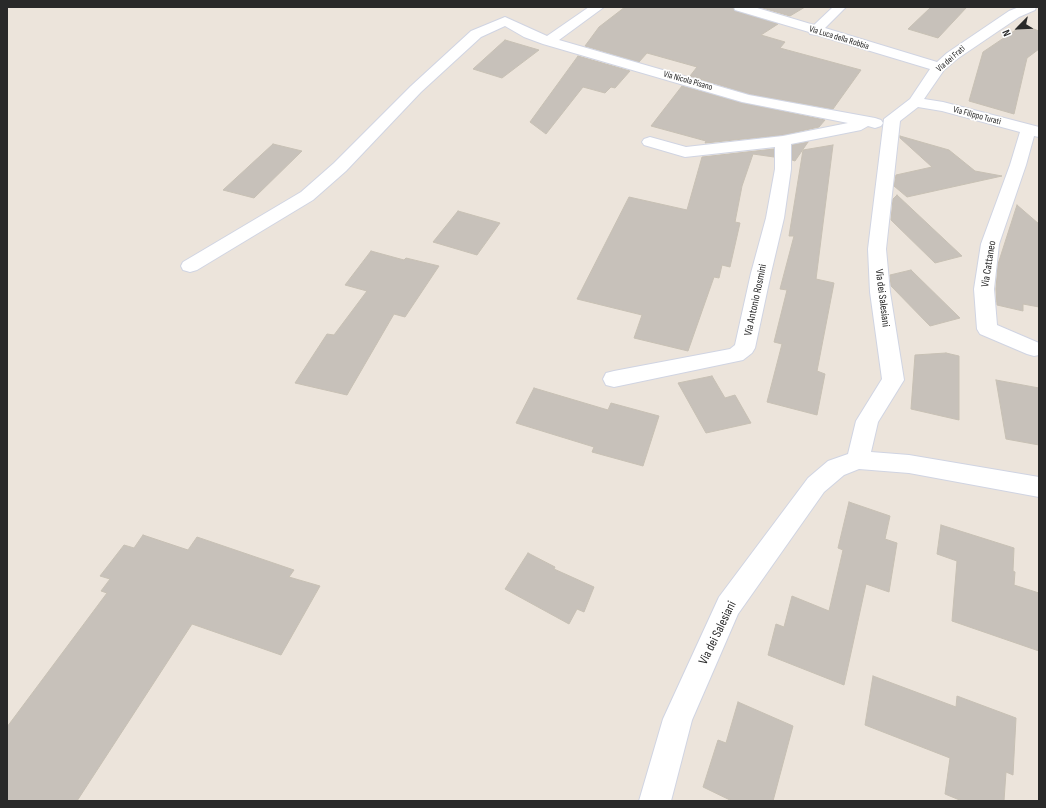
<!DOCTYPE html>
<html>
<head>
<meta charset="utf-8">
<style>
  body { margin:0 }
  #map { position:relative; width:1046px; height:808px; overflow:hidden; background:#ece4db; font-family:"Sofia Sans Condensed",sans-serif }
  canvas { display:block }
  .frame { position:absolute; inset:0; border:8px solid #292929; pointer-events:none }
  .north { position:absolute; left:998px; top:8px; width:40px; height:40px; -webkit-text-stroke:3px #fff; paint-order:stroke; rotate:246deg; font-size:11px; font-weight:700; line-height:16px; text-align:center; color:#292929 }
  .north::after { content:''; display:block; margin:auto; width:14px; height:18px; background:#292929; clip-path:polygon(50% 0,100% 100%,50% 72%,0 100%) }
</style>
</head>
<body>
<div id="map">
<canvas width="1046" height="808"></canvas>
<div class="frame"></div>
<div class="north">N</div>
</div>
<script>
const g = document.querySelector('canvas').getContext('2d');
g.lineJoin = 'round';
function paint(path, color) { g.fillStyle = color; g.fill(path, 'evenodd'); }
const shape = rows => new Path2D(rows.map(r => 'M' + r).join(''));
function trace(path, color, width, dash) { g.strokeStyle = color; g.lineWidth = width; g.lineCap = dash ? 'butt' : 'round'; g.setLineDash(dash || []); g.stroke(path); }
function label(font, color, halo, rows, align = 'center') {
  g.font = font + ' "Sofia Sans Condensed",sans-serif'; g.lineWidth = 3.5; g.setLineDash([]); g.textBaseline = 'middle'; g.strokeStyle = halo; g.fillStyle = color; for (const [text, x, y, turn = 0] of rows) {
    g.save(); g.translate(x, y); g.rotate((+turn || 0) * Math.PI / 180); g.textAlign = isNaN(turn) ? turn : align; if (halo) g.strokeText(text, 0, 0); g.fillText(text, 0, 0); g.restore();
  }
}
const building = shape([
  [625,7,733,7,735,11,778,24,761,35,785,42,780,48,861,70,833,109,749,94,690,76,697,67,647,53,639,62,585,46,599,27,625,7],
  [759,7,805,7,790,16,759,7],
  [931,7,967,7,938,38,908,29,931,7],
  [1023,25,1039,31,1039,49,1027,58,1014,114,969,101,983,52,1023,25],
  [505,40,539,50,502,78,473,69,505,40],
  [578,56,630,71,615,88,611,87,605,93,583,87,546,134,530,122,578,56],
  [682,86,742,103,825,120,819,127,783,135,705,143,706,141,651,126,682,86],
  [900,136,949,150,975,171,1002,176,907,197,894,186,896,175,932,167,900,138,900,136],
  [808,142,795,161,792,160,792,145,808,142],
  [273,144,302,151,254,198,223,190,273,144],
  [833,145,816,279,834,283,817,371,825,374,817,415,767,402,782,344,774,342,787,290,780,289,794,236,789,236,803,150,833,145],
  [774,149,774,157,753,154,742,186,735,222,740,223,730,267,722,265,719,278,714,277,688,351,634,338,642,315,577,299,629,197,687,210,702,157,774,149],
  [897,195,962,256,935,263,891,220,893,199,897,195],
  [1017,205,1039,224,1039,307,1023,304,1023,311,997,305,996,289,998,264,1017,205],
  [458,211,500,223,477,255,433,242,458,211],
  [371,251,404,260,406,258,439,266,405,317,394,314,347,395,295,383,327,334,334,335,367,291,345,285,371,251],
  [911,270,960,318,930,326,891,286,890,275,911,270],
  [946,353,959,356,959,420,911,409,915,355,946,353],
  [712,376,725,398,735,395,751,423,706,433,678,383,712,376],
  [996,380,1039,388,1039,445,1006,439,996,380],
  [534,388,608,410,611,403,659,416,643,466,592,452,594,447,516,423,534,388],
  [849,502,890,516,885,539,897,543,889,592,866,584,844,685,768,655,776,624,784,627,792,596,829,611,843,550,838,548,849,502],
  [941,525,1014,548,1013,571,1015,572,1014,585,1039,593,1039,651,952,621,957,561,937,554,941,525],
  [143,535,188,550,197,537,294,570,289,577,320,586,281,655,192,624,77,801,7,801,7,727,107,593,101,591,110,579,100,576,124,545,134,548,143,535],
  [528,553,555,567,554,569,594,587,584,612,577,609,569,624,505,589,528,553],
  [873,676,956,707,957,696,1016,718,1013,775,1006,772,1004,801,962,801,945,794,950,758,865,725,873,676],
  [738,702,793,726,773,801,732,801,703,787,718,740,726,743,738,702]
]);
paint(building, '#c7c1ba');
trace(building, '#c7c0b4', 1);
const minor = shape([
  [589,7,604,7,559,40,749,95,875,118,881,120,883,123,881,126,875,128,868,126,861,130,791,144,791,169,784,218,771,273,755,348,752,353,743,360,614,387,606,385,603,379,606,373,614,371,730,349,735,345,751,273,766,218,775,169,775,147,685,157,644,145,642,142,644,139,650,137,686,147,783,136,848,123,742,102,543,44,524,37,505,26,481,37,421,92,346,171,313,200,197,270,190,272,183,270,181,266,183,262,301,192,334,163,411,86,471,31,505,17,547,36,589,7],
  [734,7,754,7,814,25,833,7,846,7,825,28,937,62,947,53,1009,11,1019,7,1036,7,1035,10,1019,17,957,59,944,70,924,99,943,102,1039,127,1039,137,1034,136,1026,165,999,244,994,289,997,325,1039,343,1039,355,1034,356,1027,354,980,334,977,329,974,289,981,244,1010,165,1020,132,942,111,918,107,900,121,886,249,890,292,904,380,878,422,871,452,909,455,1039,477,1039,497,909,473,859,469,844,475,824,492,738,614,692,720,671,801,639,801,663,719,719,597,808,478,828,461,848,454,856,421,882,379,870,292,868,249,884,119,910,99,930,69,817,35,810,34,809,32,735,10,734,7]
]);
trace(minor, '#d0d4e2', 2);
paint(minor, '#fff');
label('9px', '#292929', '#fff', [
  ["Via Luca della Robbia",839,38,17],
  ["Via dei Frati",951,59,-41],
  ["Via Nicola Pisano",688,81,16],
  ["Via Filippo Turati",977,116,15]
]);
label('11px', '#292929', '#fff', [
  ["Via Cattaneo",989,264,-81],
  ["Via dei Salesiani",882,298,83],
  ["Via Antonio Rosmini",756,300,-78]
]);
label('13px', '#292929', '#fff', [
  ["Via dei Salesiani",718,633,-64]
]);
</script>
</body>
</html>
